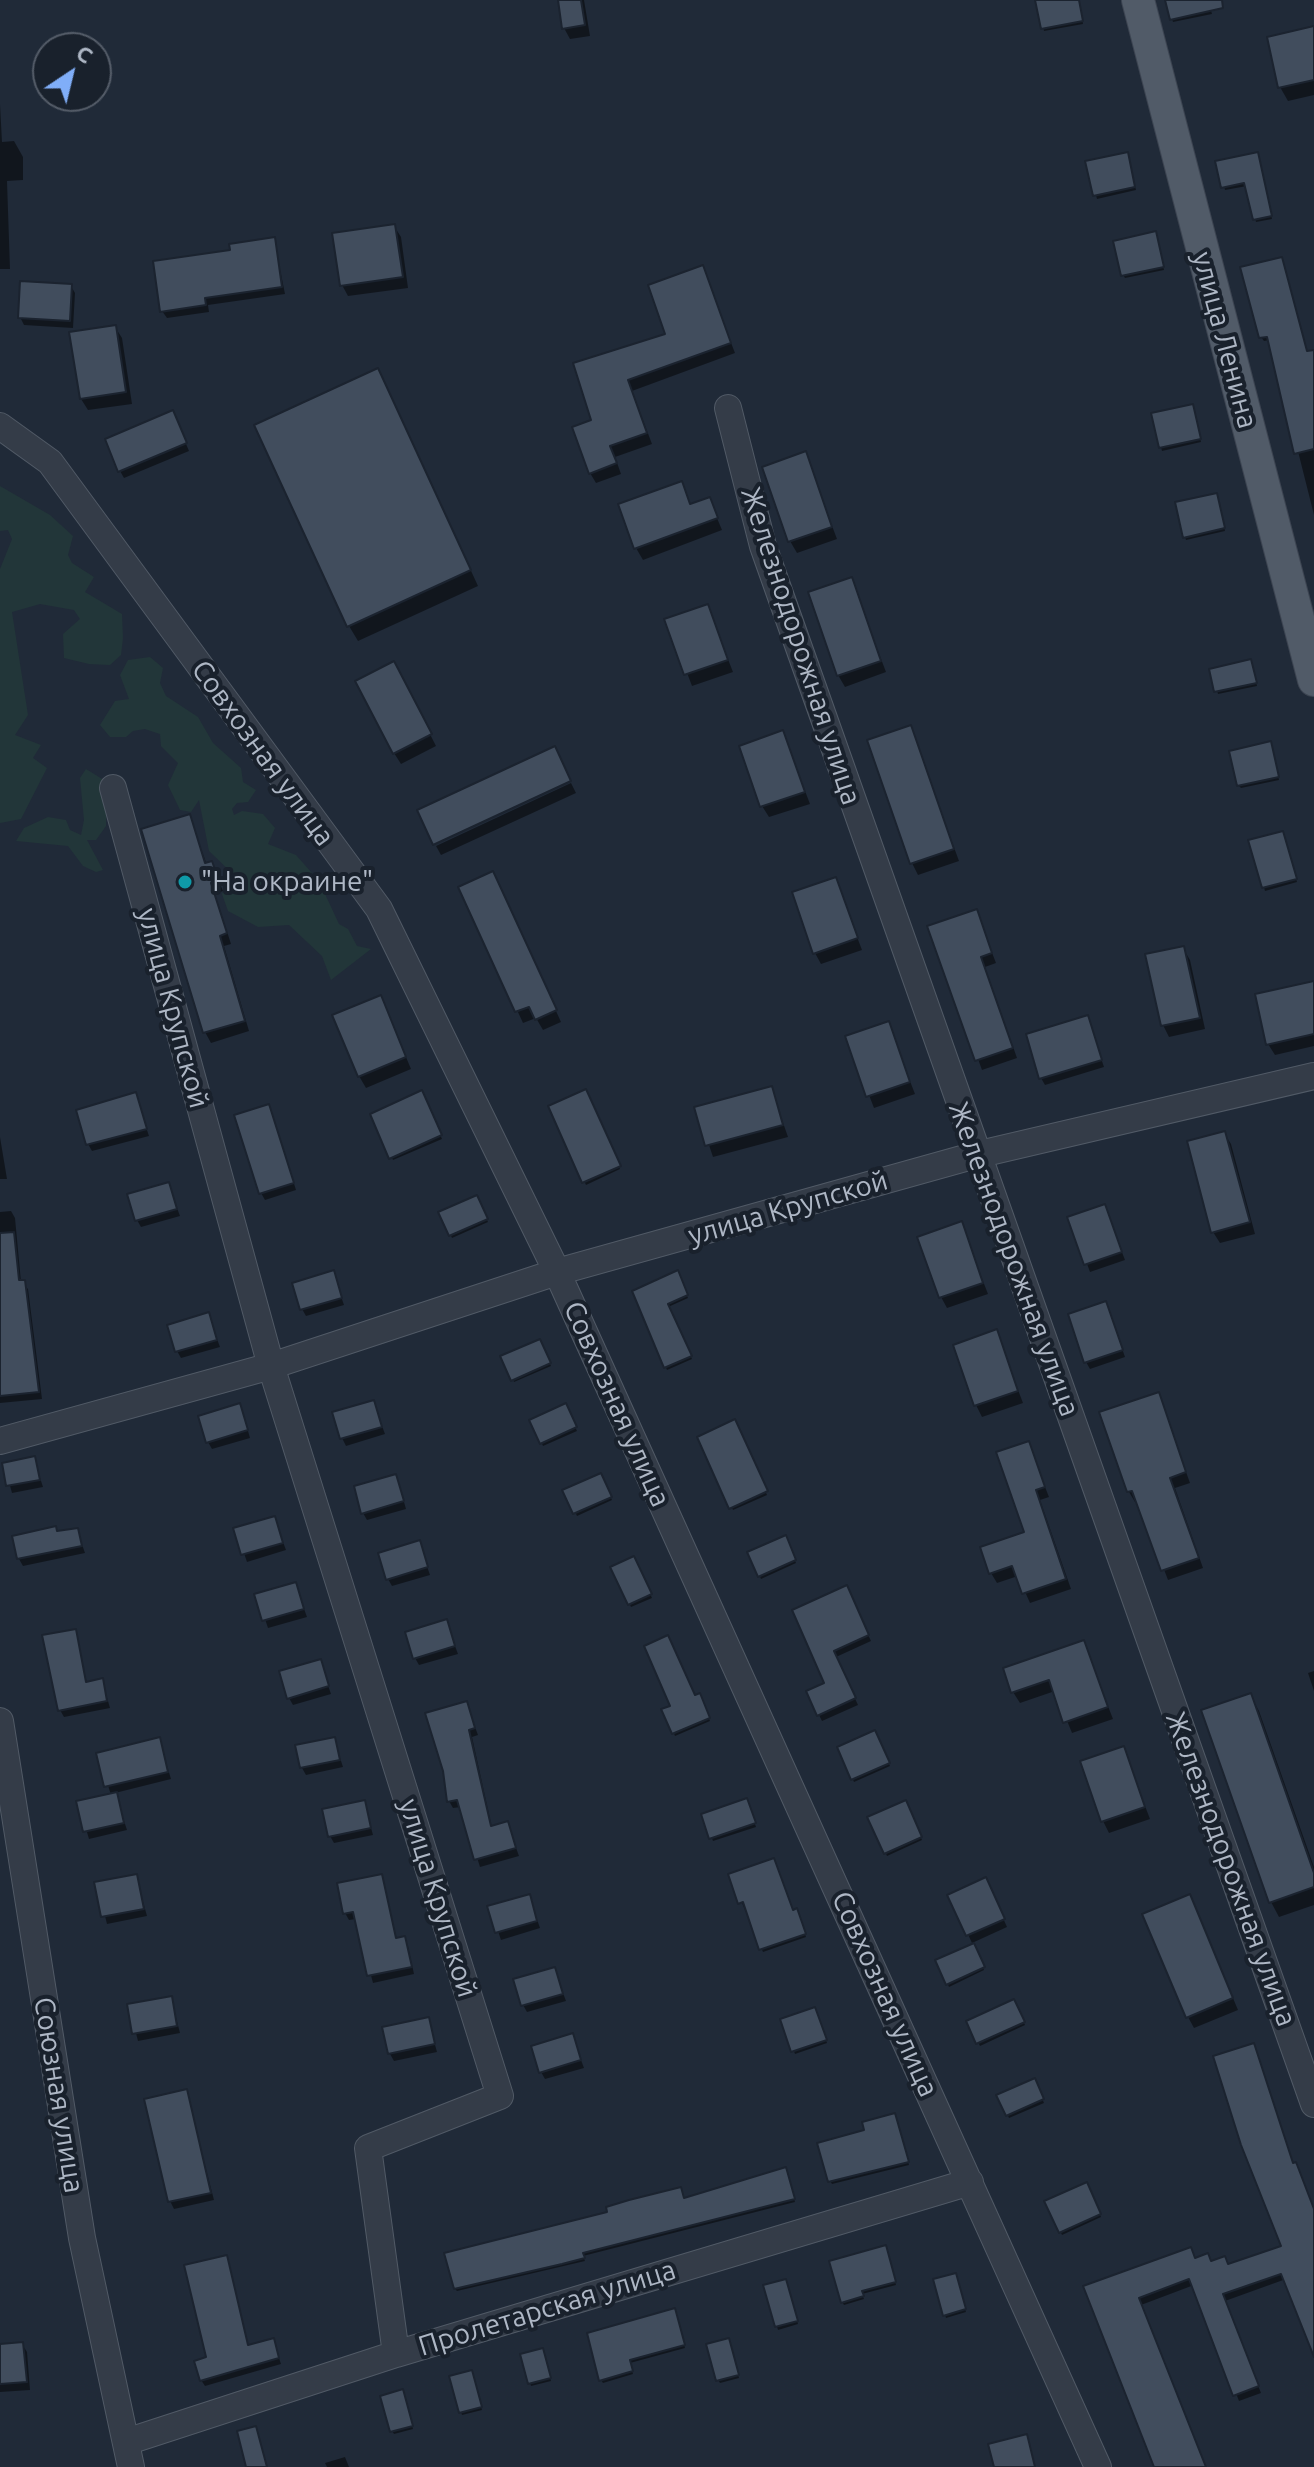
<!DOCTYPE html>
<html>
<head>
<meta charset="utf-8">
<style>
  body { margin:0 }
  #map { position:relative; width:1314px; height:2467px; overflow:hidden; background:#202a38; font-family:Ubuntu,sans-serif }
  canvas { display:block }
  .north { position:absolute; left:32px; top:32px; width:80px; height:80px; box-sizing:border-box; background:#19212c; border:2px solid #555d69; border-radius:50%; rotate:35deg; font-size:22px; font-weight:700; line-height:32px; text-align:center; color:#aeb7c5 }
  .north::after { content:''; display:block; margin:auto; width:28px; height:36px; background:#80aef8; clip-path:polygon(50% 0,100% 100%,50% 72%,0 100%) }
</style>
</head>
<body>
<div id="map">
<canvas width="1314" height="2467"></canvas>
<div class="north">С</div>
</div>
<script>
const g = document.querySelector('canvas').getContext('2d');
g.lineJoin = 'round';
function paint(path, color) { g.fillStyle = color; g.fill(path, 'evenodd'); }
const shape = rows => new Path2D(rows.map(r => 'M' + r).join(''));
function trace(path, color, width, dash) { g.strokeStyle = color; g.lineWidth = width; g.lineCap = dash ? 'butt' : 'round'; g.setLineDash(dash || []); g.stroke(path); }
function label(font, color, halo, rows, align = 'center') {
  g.font = font + ' Ubuntu,sans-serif'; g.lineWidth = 8; g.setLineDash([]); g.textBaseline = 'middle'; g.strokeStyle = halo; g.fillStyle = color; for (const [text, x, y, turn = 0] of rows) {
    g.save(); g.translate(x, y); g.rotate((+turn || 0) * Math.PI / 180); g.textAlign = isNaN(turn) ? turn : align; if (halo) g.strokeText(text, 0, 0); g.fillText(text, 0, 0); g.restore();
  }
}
paint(shape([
  [0,486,50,515,73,536,68,555,72,563,94,577,85,592,122,614,123,638,121,655,110,665,89,664,64,658,63,634,80,619,74,610,40,604,12,612,28,715,15,735,41,745,33,758,47,768,21,819,0,823,0,569,12,539,8,530,0,531],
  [150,657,163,668,160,683,166,696,198,717,213,743,241,768,243,782,256,790,248,802,237,803,232,809,234,815,242,811,263,814,275,828,268,844,296,855,319,881,339,924,348,929,357,946,371,949,331,980,322,956,289,925,258,927,228,911,222,894,234,875,209,851,199,800,191,812,180,810,168,785,178,763,161,746,160,734,145,729,133,731,126,737,110,737,100,725,115,701,129,699,120,675,128,660],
  [86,769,107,782,106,826,96,840,87,840,103,870,96,872,83,866,68,846,16,841,24,828,48,817,66,820,70,830,81,835,84,820,80,778]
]), '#223639');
paint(shape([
  [560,0,584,0,590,36,570,39,564,28],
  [1037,0,1079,0,1083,24,1044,31],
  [1166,0,1208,0,1212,14,1173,22],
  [1314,28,1314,95,1288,101,1280,87],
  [0,104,2,142,14,141,23,157,23,180,7,181,10,269,0,269],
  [1128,157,1136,190,1097,199,1087,163],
  [1258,157,1272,219,1256,222,1247,186,1225,190,1218,163],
  [394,226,401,237,408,288,348,296,342,285],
  [1156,236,1164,270,1125,278,1123,275],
  [274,239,285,294,208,305,209,312,167,318,162,311,233,252],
  [702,268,735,353,632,391,652,444,615,457,621,474,596,483,590,473,593,421,575,365,668,336],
  [1242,268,1307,353,1314,352,1314,515,1270,340,1264,341,1261,337],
  [71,286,75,293,73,328,24,325,20,317],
  [115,327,122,338,132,404,88,410,81,399],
  [386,386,478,586,358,641,349,626],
  [1194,409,1201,442,1162,451,1153,414],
  [176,420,189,451,124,478,120,471],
  [805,454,837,539,797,553,790,541],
  [681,483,691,506,709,499,722,530,643,560,636,548],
  [1218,498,1225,531,1186,540,1185,537],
  [851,580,886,672,845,687,838,675],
  [707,606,733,672,692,686,667,620],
  [1252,664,1257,686,1218,694,1211,670],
  [400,675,436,746,401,764,394,753],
  [910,727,959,861,918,875,912,863],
  [783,733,810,804,769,817,762,806],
  [1272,746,1279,780,1241,788,1239,786],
  [571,783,576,793,441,855,436,846],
  [189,816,207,865,211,863,223,891,215,894,231,944,224,946,249,1031,211,1043,205,1032],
  [1284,836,1297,882,1265,891,1251,842],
  [835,879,862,950,821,964,815,953],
  [499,885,561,1022,543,1030,536,1018,523,1023,461,888],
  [976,911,996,963,985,967,1017,1058,982,1070,930,927],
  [1183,948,1190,960,1205,1029,1169,1037,1163,1025],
  [1314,983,1314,1046,1275,1055,1268,1044],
  [386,1009,411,1069,366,1088,359,1076],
  [1087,1017,1104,1067,1045,1085,1041,1078],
  [888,1024,915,1094,874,1108,847,1038],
  [771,1088,788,1137,713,1157,697,1109],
  [585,1092,620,1169,586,1185,550,1107],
  [421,1093,442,1139,393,1160,372,1115],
  [135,1094,149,1136,92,1151,88,1144],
  [272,1114,296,1190,265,1200,261,1193],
  [1224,1133,1231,1144,1255,1234,1220,1243,1213,1232],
  [0,1137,7,1179,0,1179],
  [168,1184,180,1216,141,1227,137,1220],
  [476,1197,488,1222,452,1238,441,1213],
  [1104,1206,1125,1260,1090,1272,1070,1218],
  [11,1211,15,1218,21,1282,28,1289,42,1399,0,1403,0,1212],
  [961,1224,988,1294,947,1308,941,1297],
  [333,1273,344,1305,306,1316,302,1309],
  [677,1273,688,1298,668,1307,692,1359,667,1370,634,1292],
  [1109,1311,1125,1357,1090,1369,1086,1362],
  [208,1315,220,1347,181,1358,177,1351],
  [996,1332,1023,1403,982,1417,976,1405],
  [539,1341,551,1366,514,1382,503,1357],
  [1158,1394,1190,1483,1175,1488,1203,1568,1168,1580,1138,1501,1135,1502,1129,1492],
  [373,1402,385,1434,346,1446,342,1438],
  [565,1406,577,1431,543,1446,532,1421],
  [243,1413,250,1438,212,1449,208,1442],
  [734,1422,767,1495,733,1510,699,1438],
  [1028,1444,1049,1497,1040,1500,1071,1589,1030,1603,1018,1576,997,1583,991,1573,1027,1533],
  [34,1459,43,1487,12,1493,4,1464],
  [600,1475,612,1500,577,1516,565,1491],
  [399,1484,406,1509,367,1520,363,1513],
  [274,1518,286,1550,247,1562,236,1530],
  [77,1530,85,1553,23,1566,19,1559,14,1538],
  [785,1538,796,1563,761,1579,750,1553],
  [419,1543,430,1575,392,1586,388,1579],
  [633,1558,652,1598,631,1607,613,1568],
  [295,1584,307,1617,268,1628,257,1595],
  [849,1594,871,1641,836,1657,858,1705,822,1721,819,1715,827,1684,794,1611],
  [446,1622,458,1654,419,1665,415,1658],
  [75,1631,87,1683,102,1680,110,1708,64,1717,60,1710],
  [1083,1642,1113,1719,1072,1733,1055,1691,1020,1703,1013,1692],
  [320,1662,331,1694,293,1705,289,1698],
  [1314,1671,1314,1691,1308,1673],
  [699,1696,710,1721,675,1736,664,1710],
  [1251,1696,1259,1711,1314,1867,1314,1905,1279,1917,1271,1902],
  [466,1703,478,1735,472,1737,492,1828,507,1823,519,1856,480,1867,461,1807,453,1808,449,1801],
  [874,1733,890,1766,854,1782,839,1748],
  [159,1739,171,1779,115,1793,127,1830,89,1839,78,1802,111,1795,98,1754],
  [334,1739,343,1767,306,1775,302,1768],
  [1123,1748,1150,1819,1109,1833,1103,1821],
  [364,1802,373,1835,334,1843,330,1836],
  [905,1802,922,1840,887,1856,870,1818],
  [748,1804,756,1827,713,1841,703,1816],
  [730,1875,798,1914,806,1937,763,1952],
  [136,1876,147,1916,107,1924,97,1884],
  [381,1876,397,1940,404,1938,408,1946,414,1974,373,1983,356,1919,349,1920,345,1913],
  [989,1887,1007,1927,972,1943,950,1896],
  [529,1896,540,1928,501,1940,490,1907],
  [1195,1908,1238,2010,1194,2028,1188,2017],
  [973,1946,984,1970,949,1987,938,1961],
  [554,1969,566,2001,527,2012,523,2005],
  [171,1998,180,2033,138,2041,129,2006],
  [1014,2001,1025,2025,980,2046,968,2022],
  [816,2012,827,2043,795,2054,782,2021],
  [428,2019,437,2052,394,2061,390,2054],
  [572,2036,584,2068,545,2079,541,2072],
  [1254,2045,1293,2165,1314,2211,1314,2358,1286,2279,1225,2301,1261,2393,1239,2401,1194,2285,1141,2305,1205,2467,1157,2467,1086,2288,1195,2260,1228,2266,1284,2247],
  [1034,2080,1044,2103,1009,2118,999,2096],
  [186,2092,214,2200,174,2209,170,2201],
  [896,2118,909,2165,832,2184,830,2181,867,2131],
  [787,2172,795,2202,583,2256,585,2261,457,2291,455,2289,684,2200],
  [1086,2184,1101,2217,1062,2235,1047,2202],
  [887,2251,896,2285,862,2294,864,2299,844,2305,842,2302],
  [226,2257,249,2347,273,2340,281,2364,205,2386,201,2380],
  [956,2278,966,2312,946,2318,945,2315],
  [787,2284,798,2324,778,2330,765,2287],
  [675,2313,685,2348,630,2363,633,2374,603,2383,601,2380],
  [730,2343,739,2378,720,2383,718,2380],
  [22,2344,27,2352,30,2390,0,2392,0,2346],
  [543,2353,551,2381,531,2386,522,2356],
  [472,2375,482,2410,462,2415,461,2412],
  [404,2394,413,2429,394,2434,392,2431],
  [345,2457,349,2467,327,2467,325,2463]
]), '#0007');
const building = shape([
  [558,0,581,0,585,25,562,29,558,0],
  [1035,0,1079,0,1083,21,1041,29,1035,0],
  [1165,0,1222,0,1223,8,1170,20,1165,0],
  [1314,26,1314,80,1278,88,1267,37,1314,26],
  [1128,152,1135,187,1093,196,1085,161,1128,152],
  [1258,152,1272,216,1253,220,1244,183,1221,188,1215,161,1258,152],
  [395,224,403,277,340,286,332,233,395,224],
  [1156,231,1164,267,1121,276,1113,241,1156,231],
  [275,237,282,287,205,298,206,305,160,312,153,261,230,250,229,244,275,237],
  [1282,257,1307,351,1314,350,1314,449,1294,454,1267,337,1259,338,1240,267,1282,257],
  [703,265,731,343,628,380,647,433,610,446,617,463,589,474,572,427,591,420,573,363,665,334,648,285,703,265],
  [20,281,72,284,70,321,18,318,20,281],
  [116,325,126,392,80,399,69,332,116,325],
  [378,368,471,570,347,627,254,425,378,368],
  [1193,404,1201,439,1159,448,1151,413,1193,404],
  [173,410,187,443,118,472,105,439,173,410],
  [806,451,832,527,788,542,762,467,806,451],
  [682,481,690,504,710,497,718,518,634,549,618,504,682,481],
  [1217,493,1225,528,1183,538,1175,502,1217,493],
  [852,577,881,661,837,676,808,592,852,577],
  [708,604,728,660,684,675,664,619,708,604],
  [1251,659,1257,683,1214,692,1209,669,1251,659],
  [394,661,432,734,393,754,355,681,394,661],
  [911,725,954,849,910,864,867,740,911,725],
  [783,730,805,792,760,807,739,746,783,730],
  [1271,741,1279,777,1237,786,1229,751,1271,741],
  [555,746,571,781,433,845,417,810,555,746],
  [190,814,205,863,212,861,219,881,211,883,227,933,220,936,245,1021,203,1033,141,829,190,814],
  [1283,831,1297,879,1262,888,1248,840,1283,831],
  [493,871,557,1010,535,1020,529,1007,515,1012,458,887,493,871],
  [836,877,858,938,813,954,792,892,836,877],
  [977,909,992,953,981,957,1013,1048,975,1061,927,926,977,909],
  [1184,946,1200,1018,1161,1026,1145,954,1184,946],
  [1314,981,1314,1034,1266,1045,1255,994,1314,981],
  [381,995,406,1057,358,1077,332,1015,381,995],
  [1088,1015,1102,1060,1039,1079,1026,1034,1088,1015],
  [889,1021,910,1082,866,1097,845,1036,889,1021],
  [772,1086,783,1125,705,1146,694,1107,772,1086],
  [586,1089,621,1166,582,1183,548,1106,586,1089],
  [422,1090,442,1135,389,1159,370,1114,422,1090],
  [136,1092,147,1129,86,1145,76,1110,136,1092],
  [269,1104,294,1183,259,1194,234,1115,269,1104],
  [1225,1131,1250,1222,1211,1233,1187,1141,1225,1131],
  [169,1182,177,1209,135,1221,127,1194,169,1182],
  [477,1195,488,1219,449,1236,438,1212,477,1195],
  [1105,1204,1122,1252,1084,1265,1067,1217,1105,1204],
  [962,1221,983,1283,939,1298,917,1237,962,1221],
  [14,1232,19,1280,25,1280,39,1392,0,1396,0,1233,14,1232],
  [334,1270,342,1298,300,1310,292,1283,334,1270],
  [678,1270,688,1295,668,1304,692,1356,664,1368,632,1291,678,1270],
  [1106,1301,1123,1350,1084,1363,1068,1314,1106,1301],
  [209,1312,217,1340,175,1352,167,1325,209,1312],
  [997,1329,1018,1391,974,1406,953,1345,997,1329],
  [540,1339,551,1363,511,1381,500,1356,540,1339],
  [1159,1392,1186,1472,1170,1478,1199,1558,1161,1571,1132,1491,1127,1492,1099,1412,1159,1392],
  [374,1400,382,1427,340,1439,332,1412,374,1400],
  [240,1403,248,1430,206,1443,198,1416,240,1403],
  [566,1403,577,1427,540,1444,529,1420,566,1403],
  [735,1419,768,1491,729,1509,697,1437,735,1419],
  [1029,1441,1045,1487,1036,1490,1066,1579,1022,1594,1012,1566,989,1574,980,1547,1024,1532,996,1452,1029,1441],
  [35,1456,40,1480,6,1486,2,1463,35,1456],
  [601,1473,612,1497,573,1514,562,1490,601,1473],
  [396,1474,404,1501,361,1514,354,1486,396,1474],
  [275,1516,283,1543,241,1555,233,1528,275,1516],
  [56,1526,57,1531,78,1528,82,1546,17,1559,12,1536,56,1526],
  [786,1535,796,1560,758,1577,747,1552,786,1535],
  [420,1540,428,1567,386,1580,378,1553,420,1540],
  [634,1556,652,1594,628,1605,610,1567,634,1556],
  [296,1582,304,1609,262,1621,254,1594,296,1582],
  [847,1585,869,1635,834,1651,856,1698,817,1716,806,1691,824,1683,792,1610,847,1585],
  [447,1619,455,1646,413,1659,405,1632,447,1619],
  [76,1629,86,1682,103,1678,107,1701,58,1711,42,1635,76,1629],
  [668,1635,695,1695,700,1693,710,1718,672,1734,661,1709,670,1706,644,1646,668,1635],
  [1084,1640,1108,1707,1063,1723,1049,1680,1011,1693,1003,1668,1084,1640],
  [321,1659,329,1686,287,1699,279,1671,321,1659],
  [1251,1693,1314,1873,1314,1887,1269,1903,1201,1710,1251,1693],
  [467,1701,475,1728,469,1730,491,1826,508,1821,516,1848,474,1860,457,1800,447,1802,443,1771,425,1713,467,1701],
  [875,1730,890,1763,851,1780,837,1747,875,1730],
  [160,1737,168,1772,104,1787,96,1753,160,1737],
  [335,1737,340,1760,300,1768,295,1745,335,1737],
  [1124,1746,1145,1807,1101,1822,1080,1761,1124,1746],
  [117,1792,124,1823,83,1832,76,1801,117,1792],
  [747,1798,756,1823,709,1839,701,1814,747,1798],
  [365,1800,371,1828,328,1837,322,1809,365,1800],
  [906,1800,922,1837,884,1854,867,1817,906,1800],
  [774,1858,793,1910,797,1908,806,1934,759,1950,743,1902,738,1904,728,1874,774,1858],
  [137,1874,144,1909,101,1917,94,1882,137,1874],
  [382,1874,396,1938,405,1936,412,1967,367,1976,353,1912,343,1914,337,1883,382,1874],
  [986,1877,1005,1919,966,1936,947,1895,986,1877],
  [530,1894,537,1921,495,1933,487,1906,530,1894],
  [1190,1894,1233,1998,1186,2018,1142,1914,1190,1894],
  [974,1943,985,1967,946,1985,935,1960,974,1943],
  [555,1967,563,1994,521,2006,513,1979,555,1967],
  [172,1996,177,2026,132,2034,127,2004,172,1996],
  [1014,1999,1025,2022,976,2044,966,2021,1014,1999],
  [815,2007,827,2040,791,2052,780,2019,815,2007],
  [429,2017,435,2044,388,2054,382,2027,429,2017],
  [573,2033,581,2060,539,2073,531,2046,573,2033],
  [1254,2043,1293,2163,1296,2162,1314,2209,1314,2357,1281,2274,1223,2294,1259,2386,1233,2396,1189,2279,1139,2298,1206,2467,1154,2467,1083,2286,1191,2247,1195,2258,1208,2253,1211,2261,1225,2256,1228,2264,1281,2246,1241,2145,1213,2056,1254,2043],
  [1035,2078,1044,2099,1006,2116,996,2095,1035,2078],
  [187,2089,211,2193,168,2202,144,2099,187,2089],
  [895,2113,909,2162,828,2182,817,2143,864,2130,862,2122,895,2113],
  [786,2167,795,2199,583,2253,585,2258,562,2264,454,2289,444,2253,607,2212,606,2207,629,2200,681,2187,684,2198,786,2167],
  [1087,2182,1101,2214,1059,2233,1044,2201,1087,2182],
  [886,2245,896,2282,862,2291,864,2296,841,2303,829,2261,886,2245],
  [227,2255,248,2345,274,2338,279,2358,200,2381,194,2361,206,2357,184,2265,227,2255],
  [956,2273,966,2309,943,2316,933,2279,956,2273],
  [786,2279,798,2321,775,2327,763,2285,786,2279],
  [675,2308,685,2345,630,2360,633,2371,599,2381,587,2333,675,2308],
  [729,2338,739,2375,716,2381,706,2344,729,2338],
  [23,2342,27,2382,0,2384,0,2344,23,2342],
  [543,2348,551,2378,528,2384,520,2354,543,2348],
  [472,2370,482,2407,459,2413,449,2376,472,2370],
  [403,2389,413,2426,390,2432,380,2396,403,2389],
  [256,2426,267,2467,246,2467,237,2431,256,2426],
  [1027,2434,1035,2467,994,2467,988,2444,1027,2434]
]);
paint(building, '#414d5d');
trace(building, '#1b232f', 2);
const minor = shape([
  [728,408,763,546,1314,2104],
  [0,426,50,462,379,909,557,1272,1098,2467],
  [113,788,271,1366,500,2096,368,2148,396,2354],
  [0,1441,271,1366,557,1272,976,1155,1314,1076],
  [0,1721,82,2238,131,2467],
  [126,2442,396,2354,970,2182]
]);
const major = shape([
  [1138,0,1314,680]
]);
trace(minor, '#515a66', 28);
trace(major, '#3d4552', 34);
trace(minor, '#343c48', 26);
trace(major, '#515b68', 32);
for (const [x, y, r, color] of [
  [185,882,8,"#0f9aa8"]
]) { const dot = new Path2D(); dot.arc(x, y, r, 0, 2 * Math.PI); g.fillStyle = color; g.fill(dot); trace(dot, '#19212c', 3); }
label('28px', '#aeb7c5', '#19212c', [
  ["улица Ленина",1225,340,75],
  ["Железнодорожная улица",801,646,72],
  ["Совхозная улица",263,753,54],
  ["улица Крупской",173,1008,75],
  ["улица Крупской",788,1208,-16],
  ["Железнодорожная улица",1014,1259,70],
  ["Совхозная улица",617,1404,66],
  ["Железнодорожная улица",1231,1869,70],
  ["улица Крупской",438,1898,73],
  ["Совхозная улица",885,1994,66],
  ["Союзная улица",59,2095,81],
  ["Пролетарская улица",547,2308,-17]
]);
label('28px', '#aeb7c5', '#19212c', [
  ["\"На окраине\"",201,882]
], 'left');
</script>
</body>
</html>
